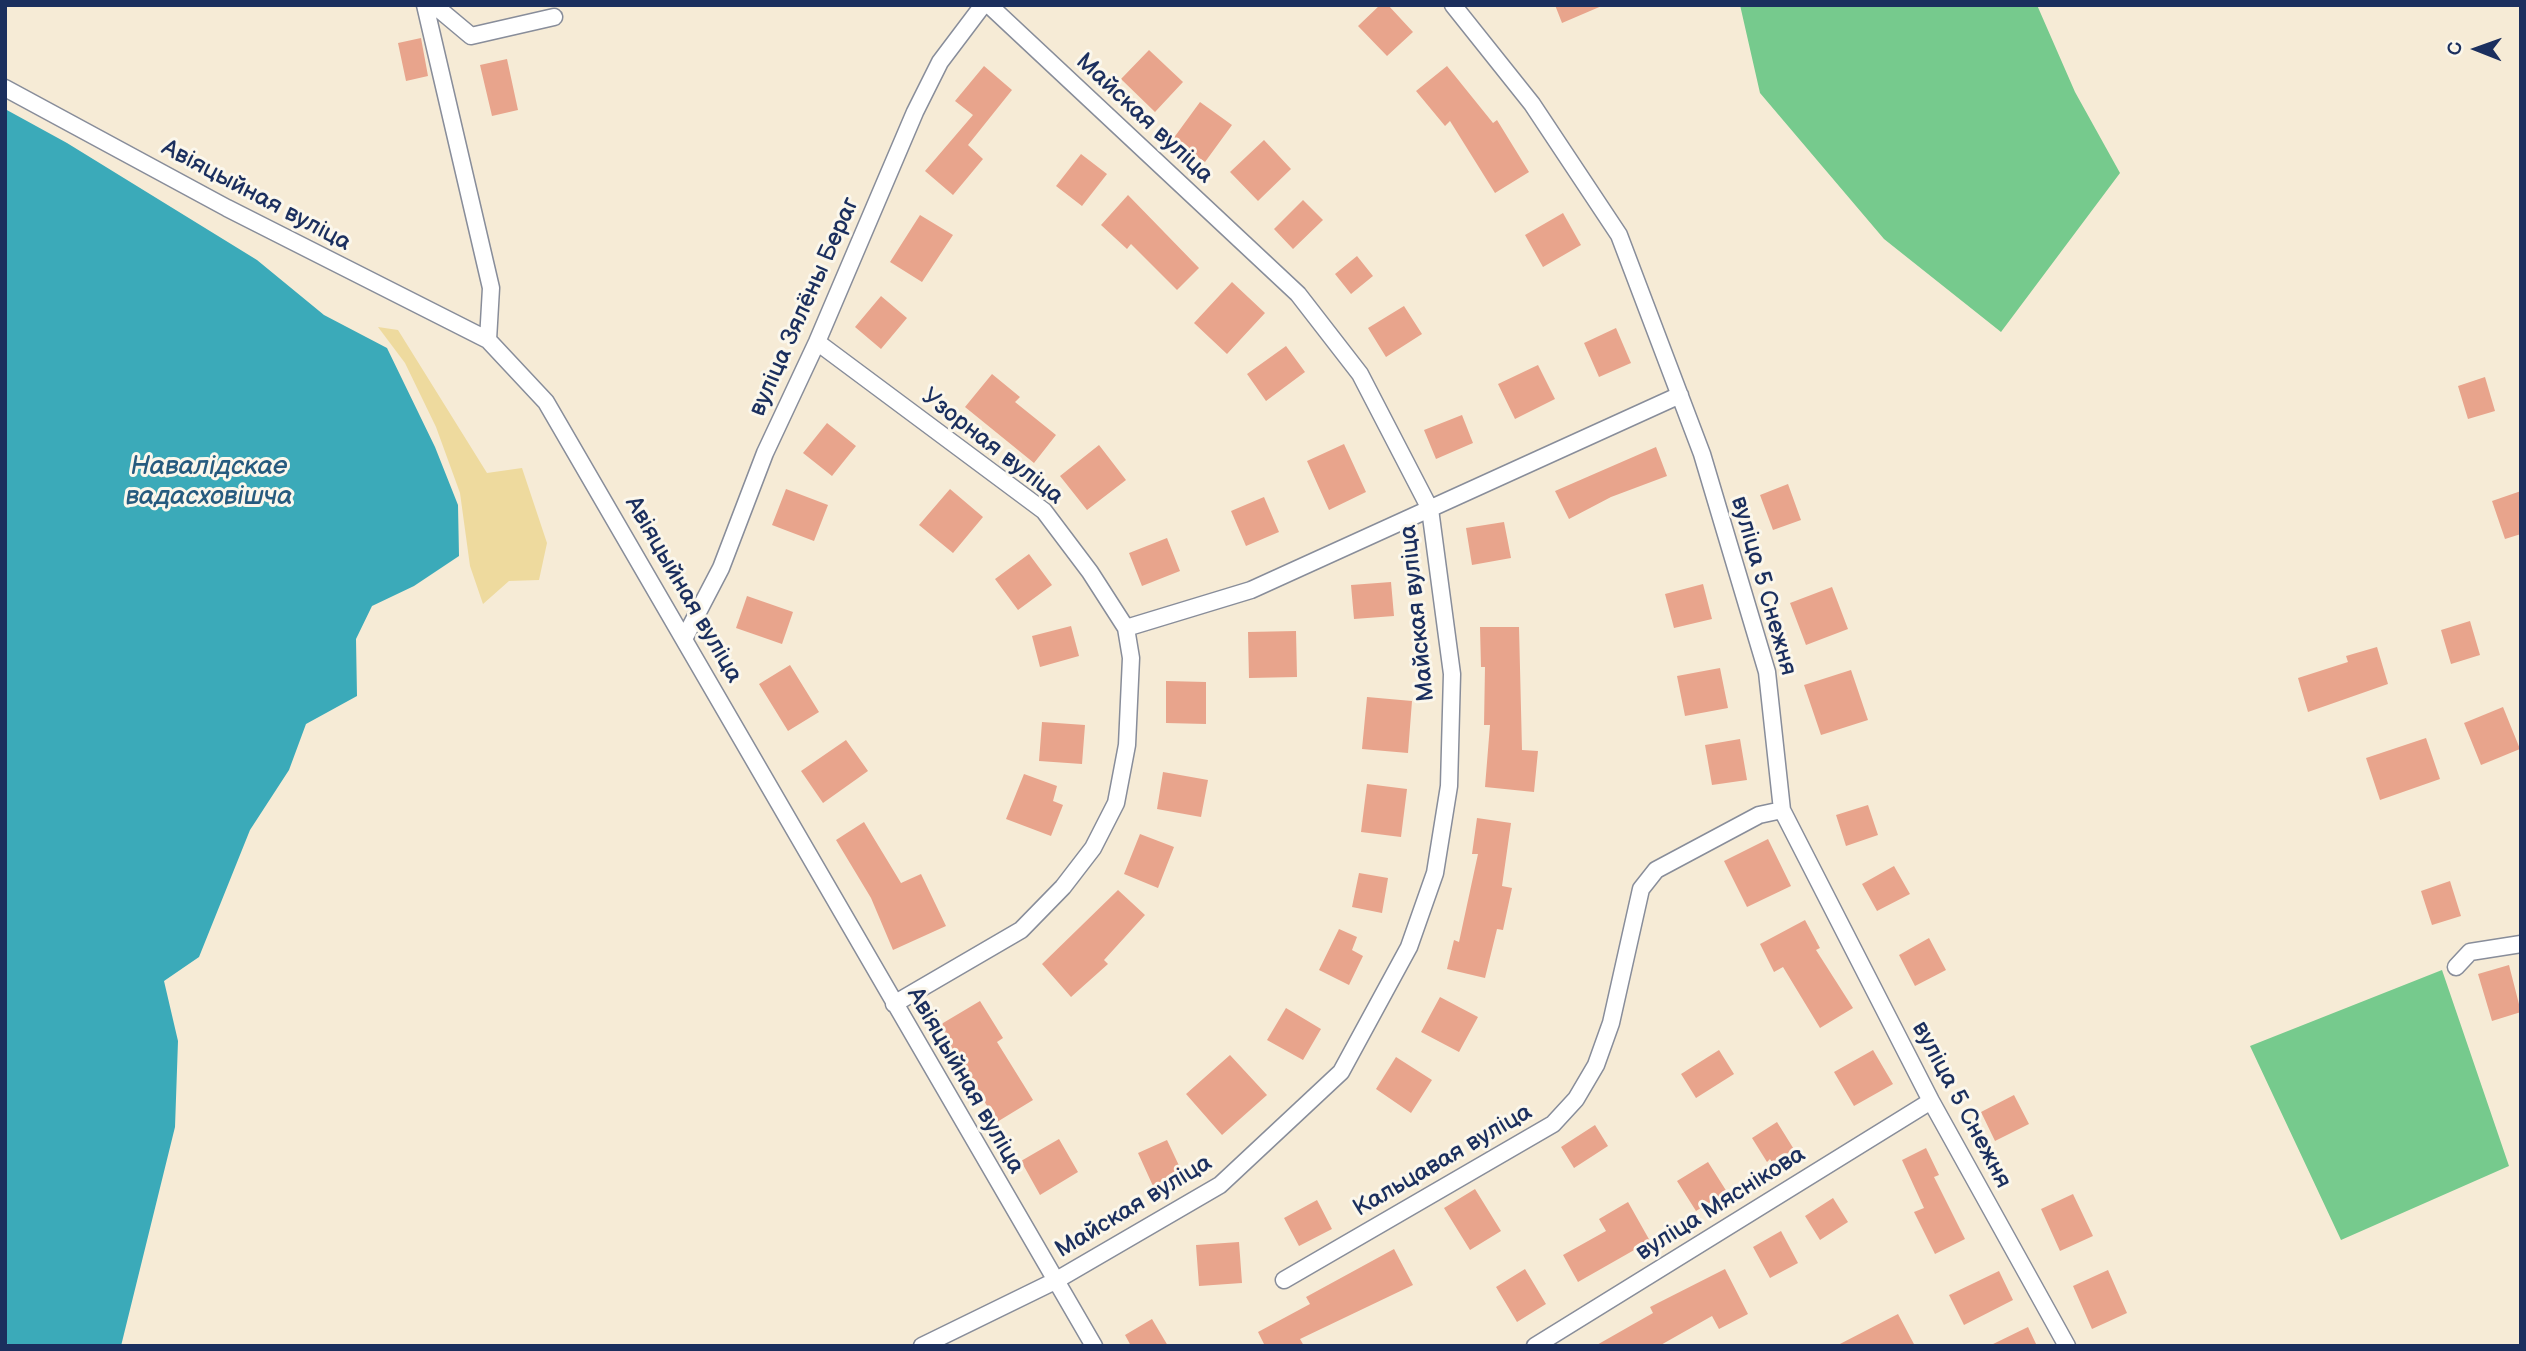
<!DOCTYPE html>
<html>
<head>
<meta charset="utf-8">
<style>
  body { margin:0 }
  #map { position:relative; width:2526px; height:1351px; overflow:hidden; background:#f6ebd6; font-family:"Balsamiq Sans",sans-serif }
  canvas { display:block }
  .frame { position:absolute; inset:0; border:7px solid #1b2f5e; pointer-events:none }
  .north { position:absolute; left:2442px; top:14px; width:70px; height:70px; -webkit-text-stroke:5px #fbf7ec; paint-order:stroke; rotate:271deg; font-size:19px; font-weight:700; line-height:28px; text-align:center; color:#1b2f5e }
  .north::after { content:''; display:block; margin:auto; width:24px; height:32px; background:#1b2f5e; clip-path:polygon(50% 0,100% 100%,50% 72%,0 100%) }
</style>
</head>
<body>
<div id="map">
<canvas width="2526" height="1351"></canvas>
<div class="frame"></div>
<div class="north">С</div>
</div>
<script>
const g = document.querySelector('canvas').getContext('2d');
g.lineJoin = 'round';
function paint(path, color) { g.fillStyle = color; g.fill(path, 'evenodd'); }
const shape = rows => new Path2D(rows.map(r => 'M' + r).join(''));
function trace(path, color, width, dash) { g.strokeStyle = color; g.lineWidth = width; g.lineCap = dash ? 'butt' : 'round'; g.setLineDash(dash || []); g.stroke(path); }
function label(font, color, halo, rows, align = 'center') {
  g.font = font + ' "Balsamiq Sans",sans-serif'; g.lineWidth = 6; g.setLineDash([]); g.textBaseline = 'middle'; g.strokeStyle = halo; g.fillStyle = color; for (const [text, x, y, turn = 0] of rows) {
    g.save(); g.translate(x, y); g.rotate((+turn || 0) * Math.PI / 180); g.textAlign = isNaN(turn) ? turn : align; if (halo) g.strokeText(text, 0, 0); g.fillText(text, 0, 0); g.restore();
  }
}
paint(shape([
  [1740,5,2037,5,2075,92,2120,173,2001,332,1884,239,1760,93],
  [2442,970,2509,1166,2341,1240,2250,1046]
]), '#76ca8d');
paint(shape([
  [378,327,398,330,487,473,522,468,547,543,539,580,509,581,483,604,470,566,460,493,436,427,405,363]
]), '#eeda9e');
paint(shape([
  [5,109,67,143,257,260,324,315,387,348,435,447,458,505,459,556,414,586,372,606,356,639,357,696,306,724,289,770,250,830,199,957,164,981,178,1041,175,1127,121,1346,8,1346,5,1337]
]), '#3baab9');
paint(shape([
  [1380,5,1388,5,1413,32,1387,56,1358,26],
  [1555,5,1604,5,1562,23],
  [421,38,428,76,406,81,398,43],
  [1149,50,1183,82,1155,112,1121,79],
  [507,59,518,110,492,116,480,65],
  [984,66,1012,90,968,145,983,159,953,195,925,171,973,115,955,101],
  [1447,66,1493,123,1497,120,1529,172,1495,193,1450,121,1445,126,1416,91],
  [1200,102,1232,125,1205,162,1173,139],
  [1264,140,1291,169,1258,201,1230,172],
  [1081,154,1107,174,1082,206,1056,186],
  [1128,195,1199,268,1177,290,1131,244,1127,249,1101,225],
  [1303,200,1323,220,1293,249,1274,229],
  [1563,213,1581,245,1543,267,1525,235],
  [920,215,953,235,922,282,890,262],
  [1357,256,1373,276,1351,294,1335,274],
  [1232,282,1265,313,1227,354,1194,323],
  [881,296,907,318,881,349,855,327],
  [1404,306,1422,334,1386,357,1368,328],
  [1616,328,1631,363,1599,377,1584,343],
  [1286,346,1305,372,1266,401,1247,374],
  [1538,365,1555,399,1515,419,1498,384],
  [992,374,1020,397,1015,402,1056,435,1034,463,965,407],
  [2485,377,2495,411,2468,419,2458,386],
  [1462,415,1473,443,1436,459,1424,430],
  [827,423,856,446,832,476,803,453],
  [1344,444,1366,492,1329,510,1307,461],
  [1099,445,1126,480,1087,510,1060,476],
  [1656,447,1667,476,1611,497,1569,519,1555,491],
  [1788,484,1801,520,1773,530,1760,495],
  [786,489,828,505,814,541,772,525],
  [950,489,983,517,953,553,919,525],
  [2521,491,2521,534,2505,539,2492,501],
  [1264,497,1279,532,1246,546,1231,511],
  [1504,522,1511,558,1472,565,1466,528],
  [1167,538,1180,571,1142,586,1129,553],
  [1029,554,1052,585,1018,610,995,579],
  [1391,582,1394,616,1354,619,1351,585],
  [1703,584,1712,619,1674,628,1665,594],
  [1832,587,1848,629,1806,645,1790,603],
  [747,596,793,612,782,644,736,628],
  [2470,621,2480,655,2451,664,2441,630],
  [1071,626,1079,656,1040,667,1032,636],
  [1480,627,1519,627,1522,750,1538,751,1534,792,1485,787,1490,725,1484,725,1485,667,1481,667],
  [1296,631,1297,677,1249,678,1248,632],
  [2377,647,2388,684,2308,712,2298,678,2348,662,2346,656],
  [790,665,819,712,788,731,759,684],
  [1720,668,1728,708,1685,716,1677,676],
  [1851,670,1868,720,1821,735,1804,685],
  [1166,681,1206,682,1206,724,1166,723],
  [1367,697,1412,701,1408,753,1362,749],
  [2503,707,2520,749,2481,765,2464,723],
  [1042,722,1085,725,1082,764,1039,761],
  [2426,738,2440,779,2380,800,2366,758],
  [1740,739,1747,780,1712,785,1705,745],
  [846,740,868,771,823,803,801,771],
  [1163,772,1208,780,1201,817,1157,809],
  [1024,774,1057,786,1053,801,1063,805,1051,836,1006,819],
  [1367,784,1407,789,1401,837,1361,832],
  [1868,805,1878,835,1846,846,1836,815],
  [1477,818,1511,823,1502,886,1512,888,1503,930,1497,929,1485,978,1447,969,1454,940,1459,942,1478,854,1472,854],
  [864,822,901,883,921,874,946,926,893,950,871,898,836,840],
  [1140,834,1174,847,1158,888,1124,874],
  [1768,839,1791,886,1747,907,1724,861],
  [1894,866,1910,894,1877,911,1862,884],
  [1359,873,1388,878,1382,913,1352,907],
  [2450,881,2461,916,2432,925,2421,891],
  [1118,890,1145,915,1104,960,1108,964,1071,997,1042,964],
  [1805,920,1820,948,1816,950,1853,1008,1820,1028,1783,967,1774,972,1760,944],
  [1339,929,1357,937,1352,950,1363,956,1349,985,1319,970],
  [1929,938,1946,970,1915,986,1899,955],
  [2509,965,2521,1012,2492,1021,2478,974],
  [1440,997,1478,1017,1459,1052,1421,1032],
  [980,1001,1003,1038,997,1042,1033,1100,997,1122,938,1026],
  [1286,1008,1321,1029,1303,1060,1267,1040],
  [1719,1050,1734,1074,1696,1098,1681,1074],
  [1873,1050,1893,1084,1854,1106,1834,1072],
  [1230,1055,1267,1095,1222,1135,1186,1094],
  [1396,1057,1432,1080,1411,1113,1376,1089],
  [2014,1095,2029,1124,1995,1141,1981,1112],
  [1777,1122,1795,1151,1773,1164,1770,1159,1767,1162,1752,1138],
  [1595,1125,1608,1146,1574,1168,1561,1147],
  [1059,1139,1078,1172,1040,1195,1021,1161],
  [1167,1140,1182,1172,1153,1186,1138,1153],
  [1926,1148,1939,1175,1934,1177,1965,1239,1935,1254,1914,1212,1924,1208,1902,1160],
  [1708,1162,1727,1192,1696,1211,1677,1181],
  [1475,1189,1501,1231,1470,1250,1444,1208],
  [2073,1194,2093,1236,2060,1251,2041,1209],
  [1833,1198,1848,1222,1820,1240,1805,1216],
  [1317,1200,1332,1229,1299,1246,1284,1218],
  [1628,1202,1650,1241,1578,1282,1563,1255,1606,1231,1599,1219],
  [1781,1231,1798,1263,1770,1278,1753,1247],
  [1239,1242,1242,1283,1199,1286,1196,1245],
  [1394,1249,1413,1285,1300,1339,1304,1346,1265,1346,1258,1332,1310,1304,1306,1297],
  [1525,1269,1546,1304,1517,1322,1496,1287],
  [1725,1269,1748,1314,1719,1329,1712,1316,1659,1346,1595,1346,1653,1313,1650,1307],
  [2108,1270,2127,1313,2092,1329,2073,1286],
  [1999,1271,2013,1300,1964,1325,1949,1295],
  [1898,1314,1915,1346,1836,1346],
  [1152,1319,1168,1346,1131,1346,1125,1335],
  [2028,1327,2037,1346,1989,1346]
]), '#e8a48c');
const minor = shape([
  [425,5,491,288,488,340],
  [434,5,471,36,554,17],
  [1453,5,1532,104,1619,235,1702,454,1767,672,1782,810,1931,1101,2067,1346],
  [5,88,227,208,488,340,546,402,1094,1346],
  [817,342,1044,511,1090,572,1126,628,1131,658,1127,745,1116,803,1093,848,1063,887,1021,930,894,1004],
  [1126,628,1251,590,1680,395],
  [685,637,721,568,765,453,817,342,915,112,940,62,983,5],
  [2456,967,2470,952,2521,944],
  [1284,1280,1553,1124,1576,1099,1596,1065,1611,1023,1641,889,1656,870,1759,815,1782,810],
  [922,1346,1055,1281,1220,1185,1341,1072,1409,947,1435,873,1449,786,1452,674,1430,509,1360,374,1298,294,989,5],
  [1535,1346,1931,1101]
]);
trace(minor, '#888d9a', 19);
trace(minor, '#fff', 16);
label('24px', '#1b2f5e', '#fbf7ec', [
  ["Майская вуліца",1144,119,43],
  ["Авіяцыйная вуліца",256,196,28],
  ["вуліца Зялёны Бераг",805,307,-66],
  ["Узорная вуліца",992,447,38],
  ["вуліца 5 Снежня",1763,586,74],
  ["Авіяцыйная вуліца",683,590,60],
  ["Майская вуліца",1418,613,-96],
  ["Авіяцыйная вуліца",965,1081,60],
  ["вуліца 5 Снежня",1961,1105,62],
  ["Кальцавая вуліца",1443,1161,-30],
  ["вуліца Мяснікова",1721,1204,-32],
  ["Майская вуліца",1134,1207,-31]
]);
label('italic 26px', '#265a7e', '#fbf7ec', [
  ["Навалідскае",209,467],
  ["вадасховішча",209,497]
]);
</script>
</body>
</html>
